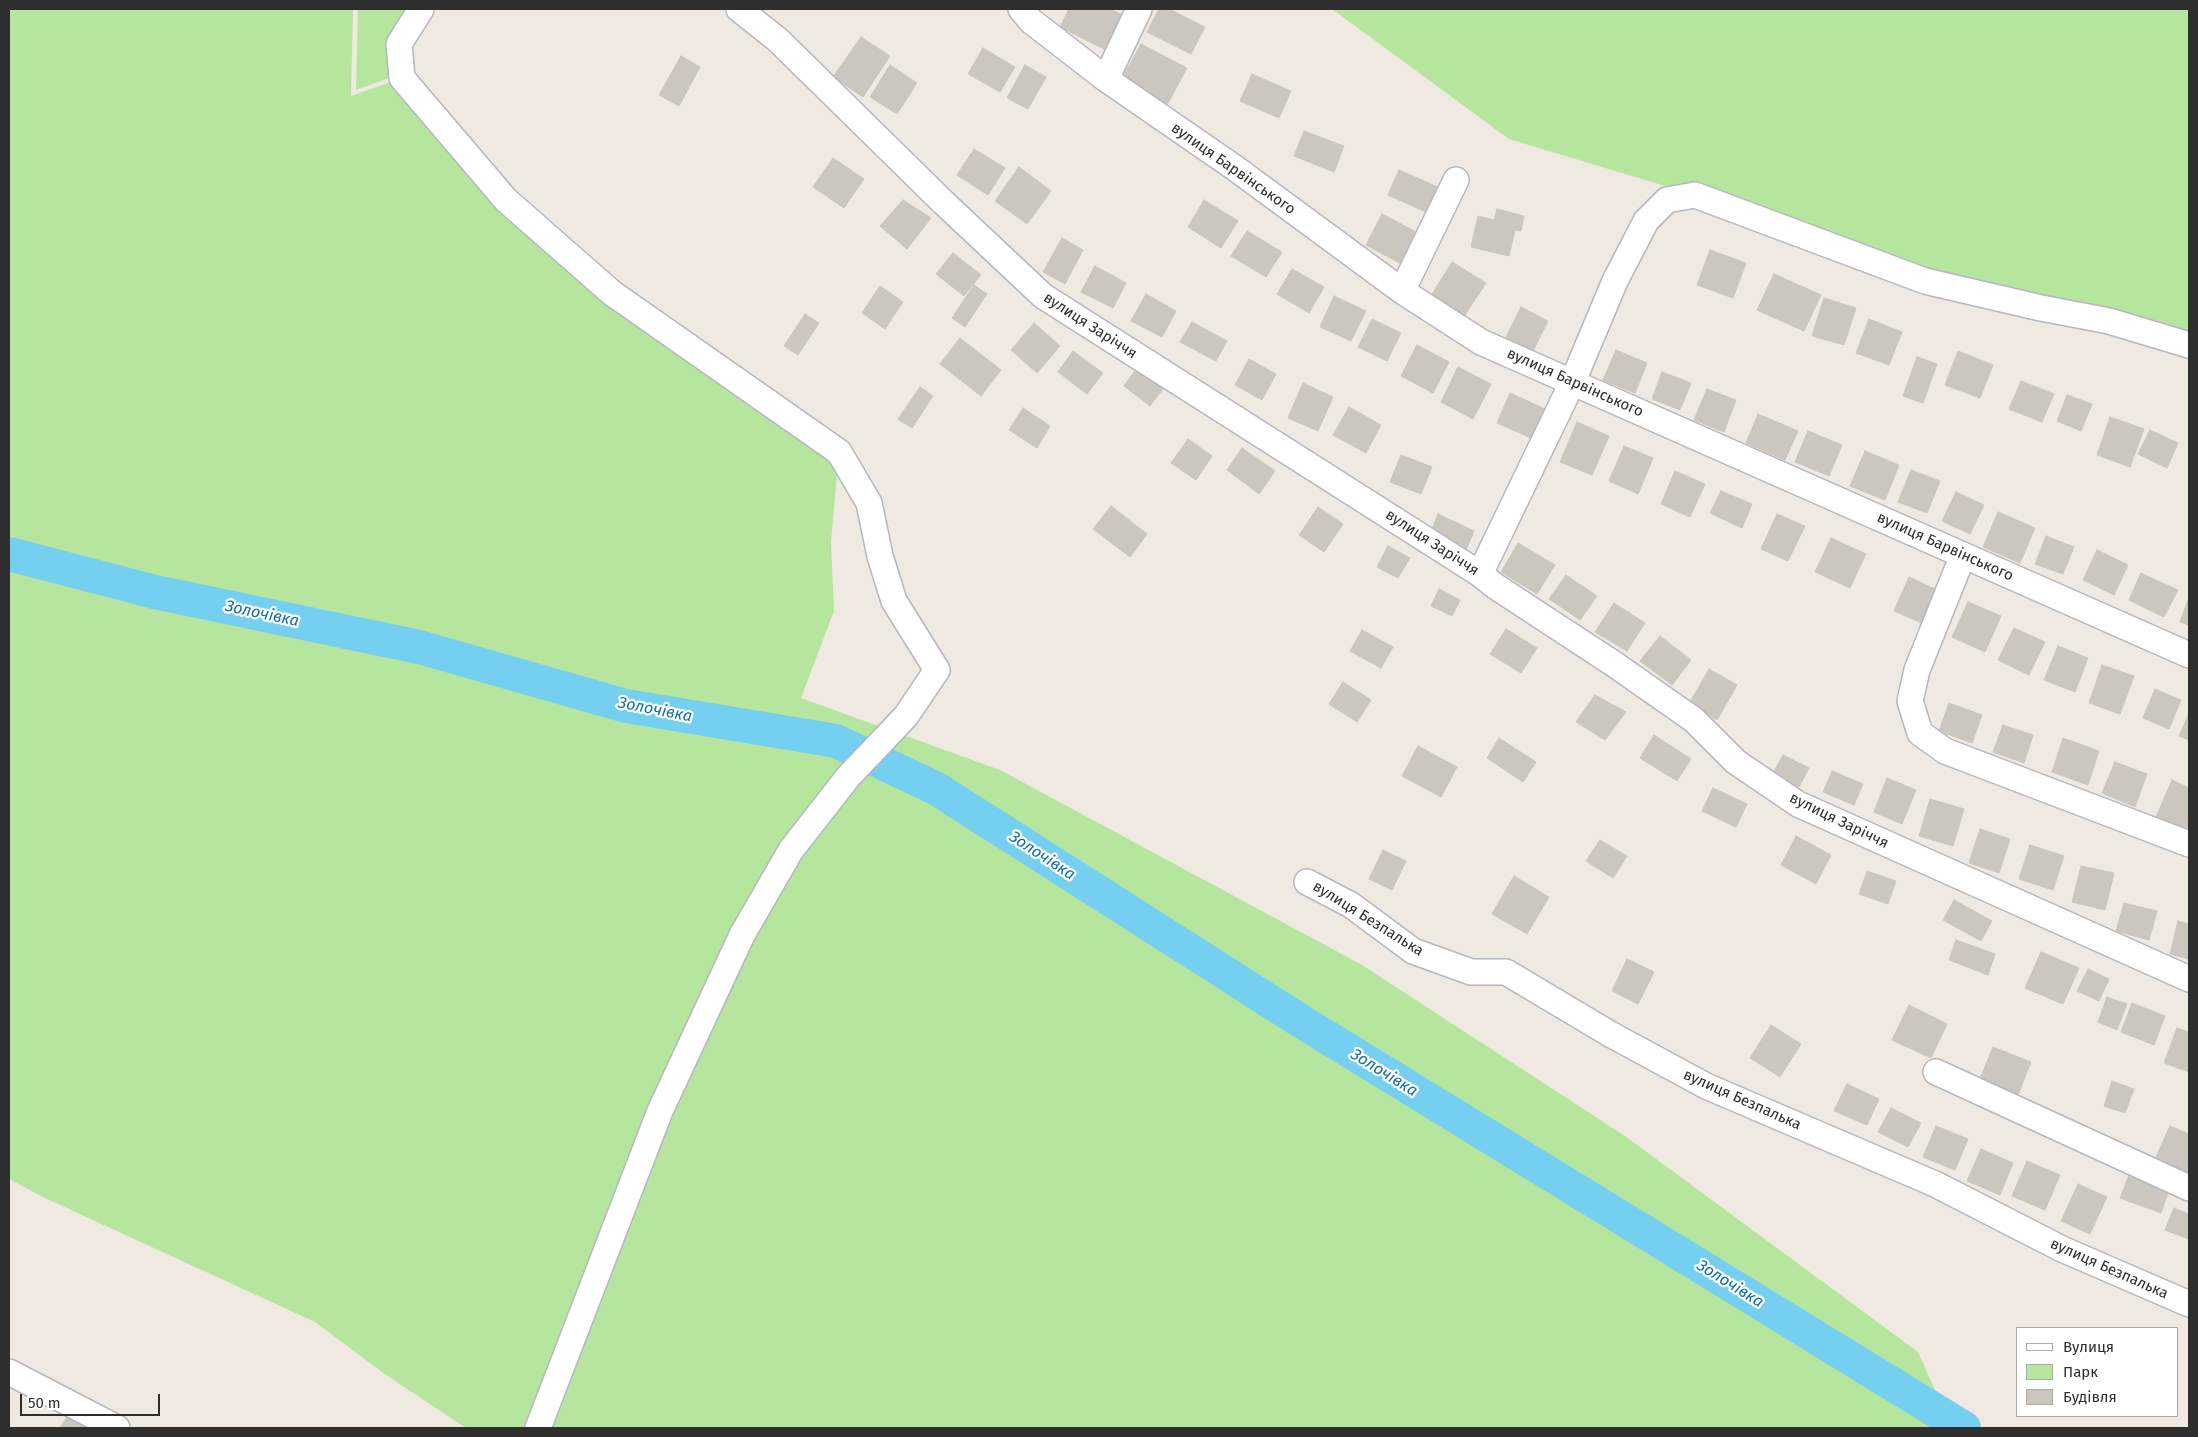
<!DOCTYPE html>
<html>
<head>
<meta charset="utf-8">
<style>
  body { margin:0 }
  #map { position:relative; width:2198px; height:1437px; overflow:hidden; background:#efe9e1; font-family:"Fira Sans",sans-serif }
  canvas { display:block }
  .frame { position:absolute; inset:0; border:10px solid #2e2e2e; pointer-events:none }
  .legend { position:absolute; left:2016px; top:1327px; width:162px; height:90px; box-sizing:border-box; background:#fff; border:1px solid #ababab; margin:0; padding:6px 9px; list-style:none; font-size:15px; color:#2e2e2e }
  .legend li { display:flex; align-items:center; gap:10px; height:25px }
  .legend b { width:25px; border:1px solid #ababab }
  .scale { position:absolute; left:20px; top:1394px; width:140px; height:22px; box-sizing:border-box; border:2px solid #2e2e2e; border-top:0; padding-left:6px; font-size:15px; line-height:18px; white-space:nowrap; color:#2e2e2e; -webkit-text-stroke:4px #fff; paint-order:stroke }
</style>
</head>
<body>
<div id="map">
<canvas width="2198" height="1437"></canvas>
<div class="frame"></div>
<ul class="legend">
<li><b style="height:6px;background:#fff"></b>Вулиця</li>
<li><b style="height:14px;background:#b6e59e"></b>Парк</li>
<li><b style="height:14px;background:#cbc7bf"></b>Будівля</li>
</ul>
<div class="scale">50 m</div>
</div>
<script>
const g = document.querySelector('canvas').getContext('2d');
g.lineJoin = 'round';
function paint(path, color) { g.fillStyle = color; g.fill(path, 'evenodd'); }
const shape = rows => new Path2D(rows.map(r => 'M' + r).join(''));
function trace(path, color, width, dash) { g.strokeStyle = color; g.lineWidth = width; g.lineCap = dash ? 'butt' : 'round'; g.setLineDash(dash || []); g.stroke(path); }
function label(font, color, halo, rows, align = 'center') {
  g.font = font + ' "Fira Sans",sans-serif'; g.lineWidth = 4.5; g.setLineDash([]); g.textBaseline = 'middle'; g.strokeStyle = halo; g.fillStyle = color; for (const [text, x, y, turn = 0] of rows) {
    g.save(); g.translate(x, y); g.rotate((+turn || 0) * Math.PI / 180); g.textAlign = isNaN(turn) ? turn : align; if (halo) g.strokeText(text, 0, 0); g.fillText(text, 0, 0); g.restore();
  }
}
paint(shape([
  [9,9,353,9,351,96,402,78,506,200,839,452,831,542,834,611,801,698,1000,770,1362,965,1625,1136,1918,1352,1952,1428,466,1428,389,1377,315,1322,45,1198,9,1179],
  [358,9,416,9,397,75,356,90],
  [1332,9,2189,9,2189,340,1942,277,1695,195,1509,139]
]), '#b6e59e');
trace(shape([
  [9,554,155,592,419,647,626,706,836,741,937,789,1299,1020,1964,1428]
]), '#75cff0', 34);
const building = shape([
  [1069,9,1110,9,1123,15,1106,50,1060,27,1069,9],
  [1159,9,1169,9,1205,27,1191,54,1147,32,1159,9],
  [861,37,890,56,863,97,833,77,861,37],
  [1141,44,1187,68,1167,105,1121,80,1141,44],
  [983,48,1015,67,1000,92,968,74,983,48],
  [681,56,700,67,679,106,659,95,681,56],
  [890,65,917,83,897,114,870,97,890,65],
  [1025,65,1046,77,1028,109,1007,98,1025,65],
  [1252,74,1291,91,1279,118,1240,101,1252,74],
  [1304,131,1344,146,1334,172,1294,156,1304,131],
  [974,149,1005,168,988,195,957,175,974,149],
  [833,158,864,179,844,208,813,187,833,158],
  [1019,167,1051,191,1027,224,995,201,1019,167],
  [1399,170,1440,188,1428,213,1388,195,1399,170],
  [903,200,931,218,907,249,880,226,903,200],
  [1204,200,1238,221,1221,248,1188,227,1204,200],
  [1497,209,1524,216,1521,231,1515,230,1509,256,1471,247,1478,216,1494,220,1497,209],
  [1382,214,1422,235,1405,266,1366,245,1382,214],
  [1247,231,1282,252,1266,277,1231,256,1247,231],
  [1062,238,1083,250,1065,284,1043,272,1062,238],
  [1710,250,1746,263,1733,298,1697,285,1710,250],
  [953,253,981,275,964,296,936,274,953,253],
  [1452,262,1486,283,1465,315,1432,294,1452,262],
  [1095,266,1126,283,1113,308,1081,292,1095,266],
  [1292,269,1324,287,1309,313,1277,294,1292,269],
  [1774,274,1821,295,1804,331,1757,310,1774,274],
  [974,285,987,294,965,327,952,318,974,285],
  [880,286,903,302,885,329,862,313,880,286],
  [1146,294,1176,311,1162,337,1131,321,1146,294],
  [1334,296,1366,311,1351,341,1320,327,1334,296],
  [1824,298,1856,308,1844,345,1812,336,1824,298],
  [1521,307,1548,321,1533,351,1506,337,1521,307],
  [805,314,819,323,798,355,784,346,805,314],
  [1372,319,1401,333,1387,361,1358,347,1372,319],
  [1869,319,1902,332,1889,365,1856,353,1869,319],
  [1192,322,1227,341,1216,361,1180,342,1192,322],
  [1034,323,1060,346,1037,373,1011,350,1034,323],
  [960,338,1001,370,981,396,940,364,960,338],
  [1417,345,1449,362,1433,393,1401,376,1417,345],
  [1616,350,1647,363,1635,393,1603,380,1616,350],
  [1073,351,1103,373,1087,394,1058,372,1073,351],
  [1958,351,1993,365,1980,398,1945,385,1958,351],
  [1917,357,1937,364,1923,403,1903,396,1917,357],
  [1249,359,1276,374,1262,400,1235,385,1249,359],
  [1139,365,1166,385,1150,406,1124,386,1139,365],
  [1458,367,1491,384,1473,419,1441,402,1458,367],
  [1662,372,1691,383,1680,410,1652,399,1662,372],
  [2021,381,2054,394,2042,422,2009,409,2021,381],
  [1303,383,1333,397,1318,431,1288,418,1303,383],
  [920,387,933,396,912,428,898,419,920,387],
  [1707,389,1736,400,1724,432,1694,420,1707,389],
  [1510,393,1545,409,1531,438,1497,423,1510,393],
  [2067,395,2092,404,2081,431,2057,421,2067,395],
  [1349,407,1381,425,1366,453,1333,435,1349,407],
  [1023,408,1050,426,1037,448,1009,430,1023,408],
  [1758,414,1798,431,1785,460,1746,443,1758,414],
  [2110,417,2144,429,2130,467,2097,455,2110,417],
  [1577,422,1609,436,1592,475,1560,462,1577,422],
  [2150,430,2178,443,2167,468,2138,454,2150,430],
  [1808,431,1842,445,1829,476,1795,462,1808,431],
  [1188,439,1212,456,1196,480,1171,463,1188,439],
  [1624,446,1653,458,1638,494,1609,481,1624,446],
  [1242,448,1275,471,1259,494,1227,470,1242,448],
  [1865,451,1899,465,1885,500,1850,486,1865,451],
  [1401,455,1432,467,1421,494,1390,482,1401,455],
  [1911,470,1940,481,1927,513,1898,502,1911,470],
  [1675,471,1705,484,1690,517,1661,504,1675,471],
  [1721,491,1752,504,1742,528,1710,513,1721,491],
  [1956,492,1984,505,1970,534,1942,521,1956,492],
  [1111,506,1147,534,1130,557,1093,529,1111,506],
  [1318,507,1343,524,1324,552,1299,535,1318,507],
  [1998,512,2035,528,2020,563,1983,547,1998,512],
  [1438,514,1474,531,1466,550,1430,534,1438,514],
  [1777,514,1805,526,1788,561,1761,549,1777,514],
  [2046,536,2074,547,2063,574,2035,564,2046,536],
  [1831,538,1866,554,1850,588,1815,572,1831,538],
  [1518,543,1555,565,1537,594,1501,572,1518,543],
  [1388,546,1410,558,1398,578,1377,567,1388,546],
  [2097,550,2128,565,2114,595,2083,580,2097,550],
  [2141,573,2160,582,2147,609,2129,600,2141,573],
  [1566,575,1597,596,1580,620,1549,599,1566,575],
  [1909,577,1939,591,1924,624,1894,611,1909,577],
  [2160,582,2178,590,2164,617,2147,609,2160,582],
  [1439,589,1460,600,1452,616,1431,606,1439,589],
  [2189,597,2189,625,2180,622,2189,597],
  [1968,602,2001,616,1985,652,1952,637,1968,602],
  [1614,603,1645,623,1627,651,1595,632,1614,603],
  [2014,628,2045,642,2029,675,1998,660,2014,628],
  [1506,629,1537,648,1521,673,1490,654,1506,629],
  [1362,630,1393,647,1381,668,1350,651,1362,630],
  [1660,636,1691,660,1672,685,1640,661,1660,636],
  [2058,646,2088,658,2075,692,2044,680,2058,646],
  [2102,665,2134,676,2120,714,2089,703,2102,665],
  [1709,669,1737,685,1717,720,1689,704,1709,669],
  [1343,682,1371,700,1357,722,1329,704,1343,682],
  [2155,689,2181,700,2169,729,2143,718,2155,689],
  [1595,695,1626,712,1605,740,1576,722,1595,695],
  [1949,703,1982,715,1972,743,1939,731,1949,703],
  [2189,713,2189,740,2179,736,2189,713],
  [2003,725,2033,735,2024,763,1993,752,2003,725],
  [1654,735,1691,759,1677,781,1640,758,1654,735],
  [1499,738,1536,762,1523,782,1487,758,1499,738],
  [2063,738,2099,751,2088,785,2052,772,2063,738],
  [1418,746,1457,767,1441,797,1402,776,1418,746],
  [1783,755,1809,768,1799,787,1773,773,1783,755],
  [2115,762,2147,774,2135,807,2102,793,2115,762],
  [1832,771,1863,784,1854,805,1823,792,1832,771],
  [1887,778,1916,790,1902,824,1874,812,1887,778],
  [2172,780,2189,788,2188,831,2156,817,2172,780],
  [1713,788,1747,804,1736,827,1702,811,1713,788],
  [1930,799,1964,809,1953,846,1919,836,1930,799],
  [1980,829,2010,839,1999,873,1969,863,1980,829],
  [1796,836,1831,855,1816,884,1781,865,1796,836],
  [1600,840,1627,856,1613,878,1586,861,1600,840],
  [2030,845,2064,856,2053,890,2019,879,2030,845],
  [1383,850,1406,861,1392,890,1369,879,1383,850],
  [2081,866,2114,873,2105,910,2072,902,2081,866],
  [1867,871,1896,881,1888,904,1859,894,1867,871],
  [1514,876,1549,897,1527,934,1492,914,1514,876],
  [1954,900,1992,921,1981,941,1943,920,1954,900],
  [2124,903,2157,911,2149,940,2116,931,2124,903],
  [2178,921,2189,924,2189,959,2170,954,2178,921],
  [1956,940,1995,954,1988,975,1949,960,1956,940],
  [2041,952,2079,968,2063,1004,2025,988,2041,952],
  [1627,959,1654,972,1638,1004,1612,991,1627,959],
  [2088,969,2109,979,2099,1001,2077,991,2088,969],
  [2107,997,2127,1004,2117,1030,2098,1022,2107,997],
  [2132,1003,2165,1016,2154,1045,2121,1032,2132,1003],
  [1909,1005,1947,1024,1931,1058,1892,1040,1909,1005],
  [1771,1025,1801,1044,1780,1077,1750,1058,1771,1025],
  [2177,1028,2189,1032,2189,1072,2164,1063,2177,1028],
  [1993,1047,2031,1062,2018,1095,1980,1079,1993,1047],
  [2112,1081,2134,1089,2125,1113,2104,1106,2112,1081],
  [1847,1084,1879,1099,1867,1125,1834,1111,1847,1084],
  [1891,1108,1921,1123,1908,1147,1878,1132,1891,1108],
  [1936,1126,1968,1139,1955,1170,1923,1157,1936,1126],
  [2170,1126,2189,1134,2188,1174,2155,1159,2170,1126],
  [1981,1149,2013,1163,2000,1195,1967,1181,1981,1149],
  [2027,1161,2060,1175,2045,1210,2012,1196,2027,1161],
  [2129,1175,2169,1190,2161,1213,2120,1198,2129,1175],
  [2078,1184,2107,1197,2090,1234,2061,1221,2078,1184],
  [2174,1208,2189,1214,2189,1239,2165,1230,2174,1208],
  [70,1412,97,1428,60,1428,70,1412]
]);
paint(building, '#cbc7bf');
trace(building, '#cbc5ba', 1);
const minor = shape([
  [421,9,399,44,402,78,506,200,612,293,839,452,869,503,880,556,894,601,937,670,906,716,848,777,791,850,742,935,660,1111,538,1428],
  [739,9,778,40,944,203,1043,296,1480,574,1495,586,1614,664,1694,720,1736,762,1798,804,2189,979],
  [1021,9,1031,21,1106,79,1235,168,1402,291,1481,342,2189,655],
  [1106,79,1139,9],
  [1402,291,1456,180],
  [1963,555,1917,670,1910,701,1920,733,1945,751,2189,844],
  [1480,574,1573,381,1615,281,1646,221,1667,200,1695,195,1925,281,2041,308,2109,321,2189,345],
  [1307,882,1351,905,1413,951,1471,972,1506,972,1610,1034,1706,1086,1935,1184,2062,1249,2189,1304],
  [1936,1072,2189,1188],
  [9,1372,117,1428]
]);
trace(minor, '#b4b7c1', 28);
trace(minor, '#fff', 25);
label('15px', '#2e2e2e', '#fff', [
  ["вулиця Барвінського",1233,169,35],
  ["вулиця Заріччя",1090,326,33],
  ["вулиця Барвінського",1575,383,24],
  ["вулиця Заріччя",1432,543,33],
  ["вулиця Барвінського",1945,547,24],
  ["вулиця Заріччя",1839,821,26],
  ["вулиця Безпалька",1368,919,32],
  ["вулиця Безпалька",1742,1100,24],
  ["вулиця Безпалька",2109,1269,24]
]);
label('italic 16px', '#0d6fa3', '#fff', [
  ["Золочівка",262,614,12],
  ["Золочівка",655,710,11],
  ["Золочівка",1042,856,33],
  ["Золочівка",1384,1073,32],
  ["Золочівка",1730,1284,32]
]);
</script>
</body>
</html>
